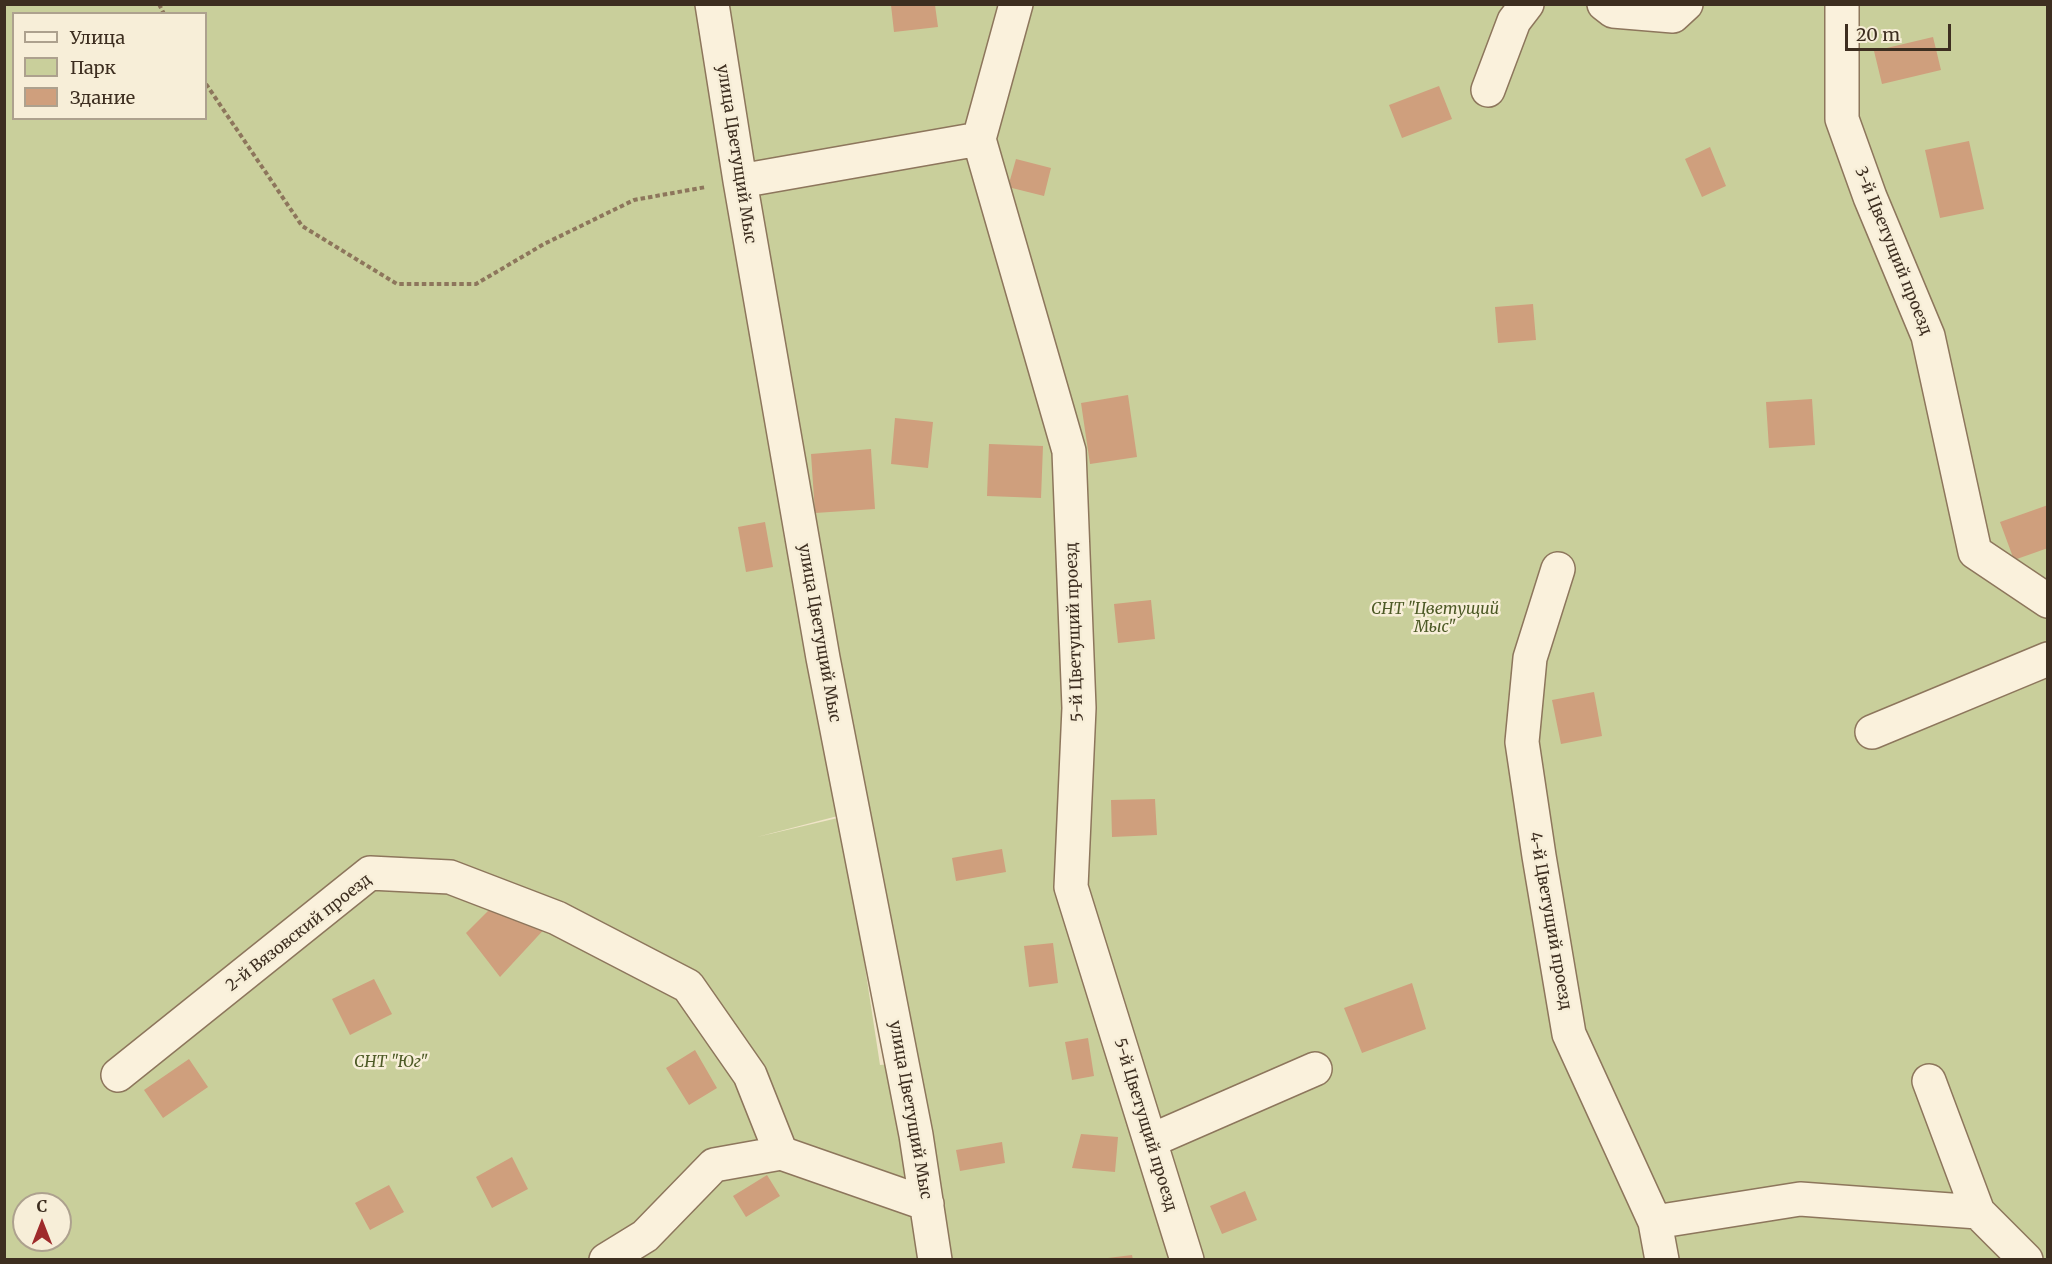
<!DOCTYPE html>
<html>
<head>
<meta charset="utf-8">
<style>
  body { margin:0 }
  #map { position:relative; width:2052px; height:1264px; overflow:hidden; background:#f0e4c8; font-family:Merriweather,serif }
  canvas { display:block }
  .frame { position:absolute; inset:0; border:6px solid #3d2e20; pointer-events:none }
  .legend { position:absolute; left:12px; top:12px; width:195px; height:108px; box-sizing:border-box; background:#f7eed8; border:2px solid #ada18e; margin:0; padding:8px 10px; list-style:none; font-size:18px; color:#3d2e20 }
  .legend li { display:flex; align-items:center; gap:12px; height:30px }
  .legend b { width:30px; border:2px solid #ada18e }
  .north { position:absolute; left:12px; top:1192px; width:60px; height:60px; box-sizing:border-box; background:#f7eed8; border:2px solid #ada18e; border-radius:50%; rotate:0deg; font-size:16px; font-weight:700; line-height:24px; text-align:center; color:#3d2e20 }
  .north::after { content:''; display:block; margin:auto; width:21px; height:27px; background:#9e2a2b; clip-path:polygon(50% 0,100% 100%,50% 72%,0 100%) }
  .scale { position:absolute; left:1845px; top:24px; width:106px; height:27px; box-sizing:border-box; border:3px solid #3d2e20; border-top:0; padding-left:8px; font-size:18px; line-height:21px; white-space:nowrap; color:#3d2e20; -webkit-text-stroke:4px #f7eed8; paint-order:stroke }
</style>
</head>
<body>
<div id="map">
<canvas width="2052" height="1264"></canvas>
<div class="frame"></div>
<ul class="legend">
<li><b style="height:8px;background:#faf1dc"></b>Улица</li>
<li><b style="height:16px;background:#c9cf9b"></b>Парк</li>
<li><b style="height:16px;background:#cf9f7d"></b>Здание</li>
</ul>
<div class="north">С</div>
<div class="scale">20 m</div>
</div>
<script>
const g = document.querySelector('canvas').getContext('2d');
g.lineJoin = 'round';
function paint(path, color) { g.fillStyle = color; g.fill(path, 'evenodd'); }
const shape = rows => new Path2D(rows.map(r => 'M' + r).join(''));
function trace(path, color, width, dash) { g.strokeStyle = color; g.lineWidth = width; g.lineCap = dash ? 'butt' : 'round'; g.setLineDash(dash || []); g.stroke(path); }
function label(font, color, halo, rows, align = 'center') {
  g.font = font + ' Merriweather,serif'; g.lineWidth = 5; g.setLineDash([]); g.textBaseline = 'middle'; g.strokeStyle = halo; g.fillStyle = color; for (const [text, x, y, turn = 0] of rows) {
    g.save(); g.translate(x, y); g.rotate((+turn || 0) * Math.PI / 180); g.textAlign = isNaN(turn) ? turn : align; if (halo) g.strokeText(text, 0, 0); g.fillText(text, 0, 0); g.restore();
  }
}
paint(shape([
  [5,5,2047,5,2047,1259,5,1260],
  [14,14,206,14,206,118,14,118],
  [853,812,901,1063,880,1065,842,817,757,837],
  [24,1204,60,1204,60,1240,24,1240]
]), '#c9cf9b');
paint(shape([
  [891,5,935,5,938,27,894,32],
  [1933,37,1941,70,1882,84,1874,51],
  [1439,86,1452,119,1402,138,1389,105],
  [1969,141,1984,209,1940,218,1925,150],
  [1710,147,1726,186,1702,197,1685,159],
  [1016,159,1051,168,1044,196,1008,187],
  [1533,304,1536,340,1498,343,1495,307],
  [1128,395,1137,457,1090,464,1081,403],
  [1812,399,1815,445,1769,448,1766,402],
  [895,418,933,422,928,468,891,464],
  [989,444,1043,446,1041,498,987,496],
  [871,449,875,509,815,513,811,454],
  [2048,505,2048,548,2014,560,2000,522],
  [765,522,773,567,746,572,738,527],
  [1151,600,1155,639,1118,643,1114,604],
  [1594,692,1602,736,1561,744,1552,700],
  [1155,799,1157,835,1112,837,1111,800],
  [1002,849,1006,872,956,881,952,858],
  [494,905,549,924,500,977,466,933],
  [1053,943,1058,983,1029,987,1024,946],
  [374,979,392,1014,350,1035,332,999],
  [1412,983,1426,1029,1362,1053,1344,1008],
  [1088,1038,1094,1076,1072,1080,1065,1042],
  [695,1050,717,1088,689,1105,666,1068],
  [189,1059,208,1087,163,1118,144,1090],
  [1081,1134,1118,1137,1115,1172,1072,1168],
  [1002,1142,1005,1163,960,1171,956,1150],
  [512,1157,528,1189,492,1208,476,1177],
  [767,1175,780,1196,746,1217,733,1196],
  [389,1185,404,1212,370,1230,355,1203],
  [1245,1191,1257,1220,1222,1234,1210,1206],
  [1132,1255,1133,1260,1108,1260,1108,1258]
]), '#cf9f7d');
const minor = shape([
  [712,4,740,181,823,658,916,1135,935,1260],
  [1016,4,979,139,1069,451,1079,708,1071,887,1187,1260],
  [1604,4,1613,11,1673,16,1686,4],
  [1842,4,1842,119,1870,197,1928,336,1975,552,2048,601],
  [1488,90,1514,21,1527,4],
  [740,181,979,139],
  [1558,569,1530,658,1522,742,1539,856,1569,1034,1655,1222,1662,1260],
  [1872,732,2048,659],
  [118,1075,370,873,450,877,557,918,688,986,750,1075,781,1153],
  [1929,1081,1978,1212,2026,1260],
  [1150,1141,1315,1069],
  [1655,1222,1800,1199,1978,1212],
  [606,1260,645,1236,714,1165,781,1153,927,1204]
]);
trace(minor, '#8d765c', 36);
trace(shape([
  [159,4,164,14],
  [206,84,302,226,397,284,476,284,544,244,634,200,706,187]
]), '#8d765c', 4, [4.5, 3]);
trace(minor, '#faf1dc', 33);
label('16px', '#3d2e20', '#f7eed8', [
  ["улица Цветущий Мыс",736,154,81],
  ["3-й Цветущий проезд",1893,251,68],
  ["5-й Цветущий проезд",1075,632,-92],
  ["улица Цветущий Мыс",819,633,80],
  ["4-й Цветущий проезд",1550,921,80],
  ["2-й Вязовский проезд",299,933,-38],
  ["улица Цветущий Мыс",910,1110,80],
  ["5-й Цветущий проезд",1145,1125,73]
]);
label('italic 16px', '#4d5a26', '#f7eed8', [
  ["СНТ \"Цветущий",1435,609],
  ["Мыс\"",1435,627],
  ["СНТ \"Юг\"",391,1062]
]);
</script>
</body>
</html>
